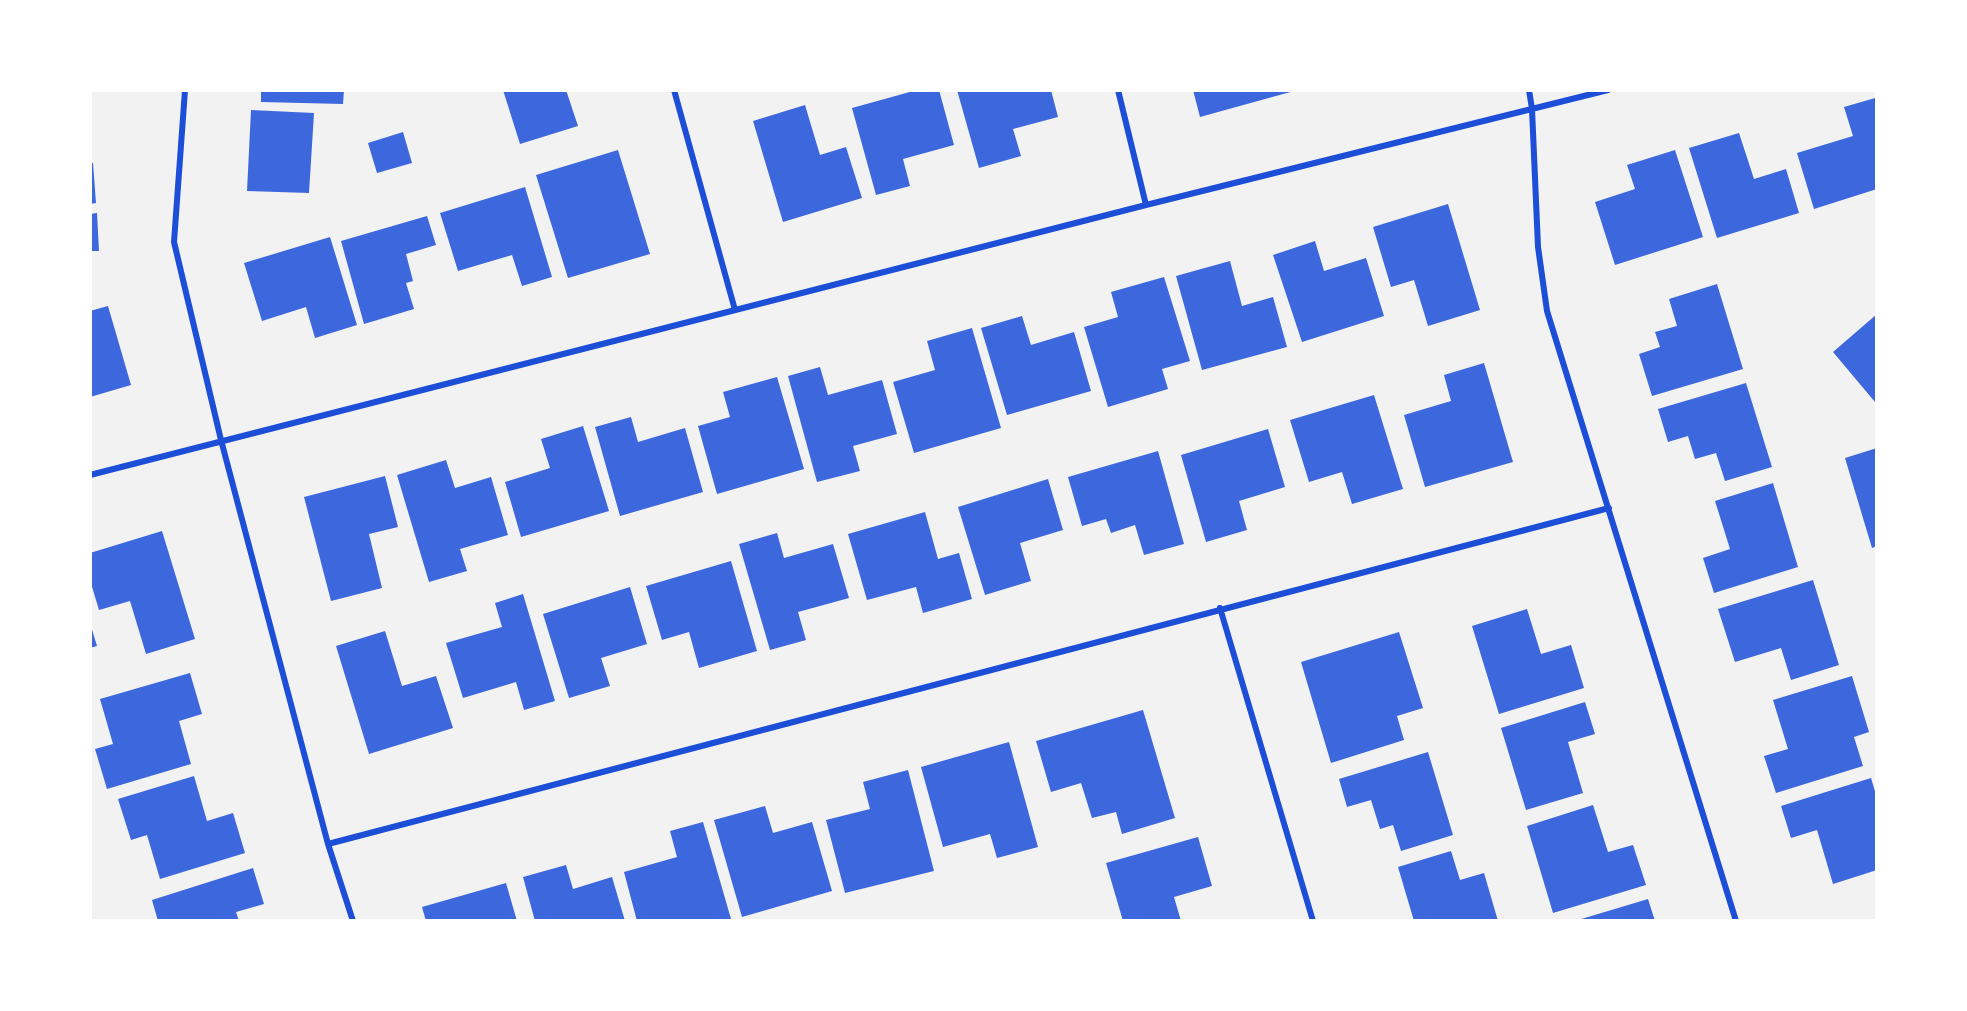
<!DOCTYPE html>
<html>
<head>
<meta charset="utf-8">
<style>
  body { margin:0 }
  #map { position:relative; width:1967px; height:1011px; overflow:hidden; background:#f2f2f2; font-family:"Exo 2",sans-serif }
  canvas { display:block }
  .frame { position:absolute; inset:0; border:92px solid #fff; pointer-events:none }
</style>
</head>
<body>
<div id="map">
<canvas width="1967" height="1011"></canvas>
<div class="frame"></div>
</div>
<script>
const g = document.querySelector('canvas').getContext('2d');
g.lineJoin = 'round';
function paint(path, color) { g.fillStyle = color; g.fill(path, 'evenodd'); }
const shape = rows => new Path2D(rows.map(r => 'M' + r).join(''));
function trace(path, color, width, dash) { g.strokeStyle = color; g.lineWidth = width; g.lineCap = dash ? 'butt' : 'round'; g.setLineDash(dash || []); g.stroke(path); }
paint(shape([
  [261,90,344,90,343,104,261,102],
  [503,90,566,90,578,126,520,144],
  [917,90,939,90,954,145,903,159,910,186,876,195,852,108],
  [957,90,1051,90,1058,117,1013,129,1021,156,979,168],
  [1193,90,1294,90,1294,91,1200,117],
  [1875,98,1877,189,1814,209,1797,153,1853,136,1844,107],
  [805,105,820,155,846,147,862,198,783,222,753,121],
  [251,110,314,113,309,193,247,191],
  [403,132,412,163,377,173,368,143],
  [1739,133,1754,179,1786,169,1799,213,1717,238,1689,148],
  [618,150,650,254,568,278,536,175],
  [1675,150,1703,237,1615,265,1595,202,1635,189,1627,165],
  [90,163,93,163,96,203,90,204],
  [525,187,552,277,522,286,512,255,458,271,440,213],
  [1448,204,1480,310,1428,326,1414,280,1391,287,1373,227],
  [97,213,99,251,90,251,90,214],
  [427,216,436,245,406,254,413,281,406,283,414,309,364,324,341,241],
  [330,237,357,325,315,338,306,307,262,321,244,263],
  [1315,241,1324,271,1366,258,1384,316,1302,342,1273,255],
  [1230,261,1242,306,1273,297,1287,347,1202,370,1176,276],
  [1164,277,1190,361,1162,369,1168,389,1108,407,1084,327,1118,317,1111,292],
  [1717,284,1743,369,1652,396,1639,354,1660,347,1655,332,1677,326,1669,299],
  [108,306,131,385,90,397,90,311],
  [1877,314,1877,401,1875,402,1833,352],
  [1022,316,1031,345,1074,332,1091,391,1007,415,981,328],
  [972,328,1001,428,914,453,893,382,935,370,927,341],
  [1484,363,1513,462,1425,487,1404,415,1451,401,1444,375],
  [820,367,828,395,882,380,897,434,853,446,860,471,817,482,788,376],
  [777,377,804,469,717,494,698,426,730,417,723,392],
  [1746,383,1772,467,1725,481,1716,453,1695,459,1688,436,1668,442,1658,409],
  [1374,395,1403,489,1352,504,1342,472,1309,482,1290,420],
  [631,417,638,442,685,428,703,492,620,516,595,427],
  [583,426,609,511,521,537,505,482,550,468,541,439],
  [1268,429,1285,487,1239,501,1247,530,1206,542,1181,455],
  [1877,448,1877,546,1872,548,1845,458],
  [1158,451,1184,544,1144,555,1135,525,1111,533,1106,519,1082,526,1068,477],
  [446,460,455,488,491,477,508,535,460,549,467,571,429,582,397,475],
  [385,476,398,527,369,534,382,588,331,601,304,497],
  [1048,479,1063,530,1020,543,1031,581,985,595,958,507],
  [1773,483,1798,567,1714,593,1703,558,1730,549,1715,501],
  [925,512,938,559,959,553,972,599,923,613,916,587,867,600,848,534],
  [162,531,195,639,146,654,130,601,99,610,90,580,90,553],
  [777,533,784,558,833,544,849,598,798,612,806,640,770,650,739,544],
  [731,561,757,651,699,668,689,632,662,640,646,586],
  [1813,580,1839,665,1791,680,1781,648,1735,662,1718,609],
  [630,587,647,644,601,658,610,686,569,698,543,614],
  [523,594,555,701,524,710,516,682,463,698,446,643,502,627,495,603],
  [1527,609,1541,654,1571,645,1584,688,1499,714,1472,626],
  [90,623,97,646,90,648],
  [385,631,402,686,436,676,453,728,369,754,336,646],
  [1399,632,1423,708,1397,716,1404,740,1331,763,1301,662],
  [190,673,202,714,179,721,191,764,107,789,95,749,113,744,100,699],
  [1852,676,1869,732,1854,737,1863,766,1776,793,1764,756,1788,749,1773,700],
  [1585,702,1595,734,1568,742,1583,793,1526,810,1501,728],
  [1143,710,1175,818,1122,834,1116,812,1092,818,1081,783,1051,792,1036,741],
  [1009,742,1038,847,997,858,990,834,943,847,921,767],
  [1428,752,1453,835,1401,851,1393,825,1380,829,1371,800,1347,807,1339,779],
  [908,770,934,871,845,893,826,820,870,809,863,782],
  [194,776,207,821,233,813,245,853,160,879,147,835,131,840,118,799],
  [1871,778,1877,798,1877,870,1833,884,1817,830,1791,838,1781,806],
  [1593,805,1608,852,1633,845,1646,885,1553,913,1527,826],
  [765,806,773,833,812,822,832,891,742,917,714,820],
  [703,822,731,919,637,921,624,872,677,857,670,831],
  [1198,837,1212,886,1174,897,1181,921,1123,921,1106,863],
  [1451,851,1460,880,1484,873,1498,921,1414,921,1398,867],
  [566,865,573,889,612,877,625,921,535,921,523,877],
  [253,868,264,904,236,912,239,921,158,921,152,900],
  [506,883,517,921,426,921,422,907],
  [1648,899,1655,921,1578,921,1578,920]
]), '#3d67dc');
trace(shape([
  [185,90,174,242,221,440,328,844,353,921],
  [674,90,735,310],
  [1118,90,1146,205],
  [1529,90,1532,109,1538,247,1547,311,1736,921],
  [90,475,1146,205,1608,90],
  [1220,608,1313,921],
  [328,844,1609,508]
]), '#1d4ed8', 6);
</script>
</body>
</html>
